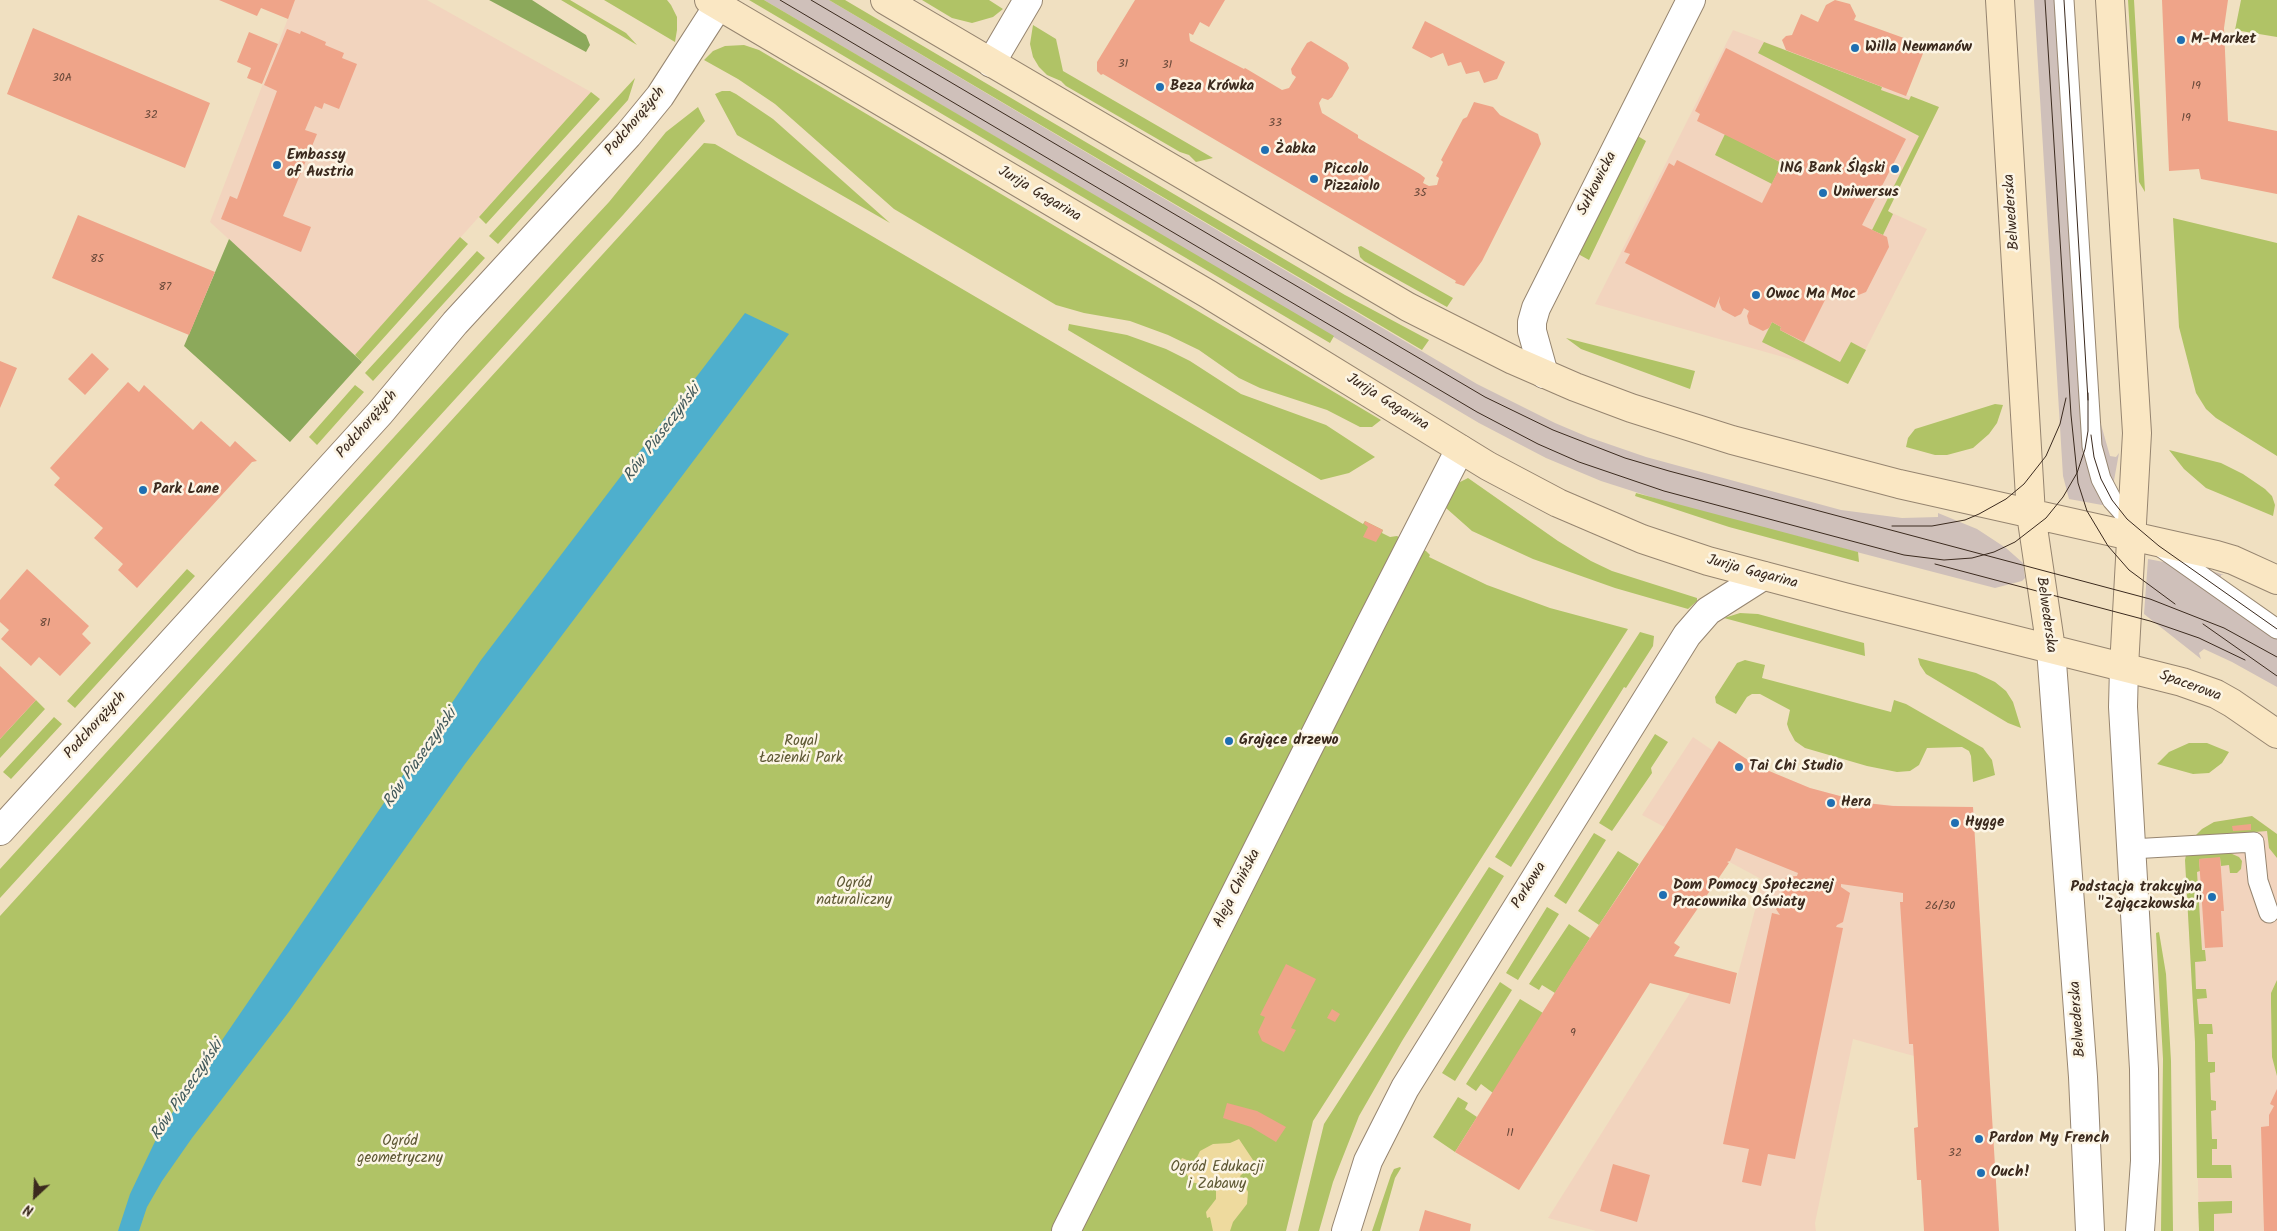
<!DOCTYPE html>
<html>
<head>
<meta charset="utf-8">
<style>
  body { margin:0 }
  #map { position:relative; width:2277px; height:1231px; overflow:hidden; background:#f0e0c1; font-family:Kalam,sans-serif }
  canvas { display:block }
  .north { position:absolute; left:10px; top:1171px; width:50px; height:50px; -webkit-text-stroke:4px #fcf5e5; paint-order:stroke; rotate:205deg; font-size:14px; font-weight:700; line-height:20px; text-align:center; color:#3b2a1e }
  .north::after { content:''; display:block; margin:auto; width:18px; height:22px; background:#3b2a1e; clip-path:polygon(50% 0,100% 100%,50% 72%,0 100%) }
</style>
</head>
<body>
<div id="map">
<canvas width="2277" height="1231"></canvas>
<div class="north">N</div>
</div>
<script>
const g = document.querySelector('canvas').getContext('2d');
g.lineJoin = 'round';
function paint(path, color) { g.fillStyle = color; g.fill(path, 'evenodd'); }
const shape = rows => new Path2D(rows.map(r => 'M' + r).join(''));
function trace(path, color, width, dash) { g.strokeStyle = color; g.lineWidth = width; g.lineCap = dash ? 'butt' : 'round'; g.setLineDash(dash || []); g.stroke(path); }
function label(font, color, halo, rows, align = 'center') {
  g.font = font + ' Kalam,sans-serif'; g.lineWidth = 5; g.setLineDash([]); g.textBaseline = 'middle'; g.strokeStyle = halo; g.fillStyle = color; for (const [text, x, y, turn = 0] of rows) {
    g.save(); g.translate(x, y); g.rotate((+turn || 0) * Math.PI / 180); g.textAlign = isNaN(turn) ? turn : align; if (halo) g.strokeText(text, 0, 0); g.fillText(text, 0, 0); g.restore();
  }
}
paint(shape([
  [295,0,427,0,591,92,355,355,210,222],
  [1733,30,1939,107,1888,211,1927,229,1848,384,1801,362,1595,304],
  [1693,737,1712,750,1719,741,1757,766,1810,788,1866,803,1922,808,1973,807,1989,1077,1853,1039,1815,1223,1816,1231,1596,1231,1548,1218,1690,993,1730,1004,1763,880,1642,815],
  [2252,816,2277,834,2277,1231,2199,1231,2195,1042,2185,860,2202,829,2214,822]
]), '#f2d4be');
paint(shape([
  [764,0,829,0,1477,384,1555,423,1588,437,1646,457,1841,510,1902,518,1938,517,1938,513,1977,529,2006,548,2023,563,2025,578,2022,581,1995,588,1676,505,1601,481,1546,458,1479,423],
  [2034,0,2071,0,2098,414,2110,456,2116,457,2119,453,2113,486,2105,504,2102,505,2069,499,2063,476],
  [2148,559,2212,571,2224,575,2221,575,2221,579,2277,618,2277,687,2232,662,2204,649,2199,653,2201,659,2144,614]
]), '#cfc0ba');
paint(shape([
  [561,0,570,0,626,33,637,45],
  [604,0,667,0,671,5,677,17,677,30,675,42],
  [749,0,764,0,1334,336,1330,343],
  [829,0,845,0,1345,295,1429,340,1422,350],
  [922,0,989,0,1003,9,993,17,972,23,952,18],
  [2128,0,2134,0,2145,192,2139,182],
  [2241,0,2277,0,2277,37,2235,30],
  [1033,25,1056,39,1063,71,1213,158,1196,162,1189,155,1180,152,1066,86,1061,81,1047,75,1039,67,1033,57,1030,44],
  [1764,42,1882,87,1881,90,1909,100,1911,96,1939,107,1888,211,1893,214,1883,235,1872,230,1919,136,1758,53],
  [744,45,759,50,1381,420,1372,427,1360,427,1327,410,1260,388,1239,378,1199,350,1168,335,1130,321,1084,313,1056,305,894,209,775,104,738,79,704,60,713,51,725,46],
  [635,78,628,100,498,244,489,236],
  [722,91,730,91,736,94,773,119,890,223,737,135,715,94],
  [591,92,600,99,486,224,479,217],
  [698,107,705,121,623,215,0,898,0,869,571,243,609,202,666,132],
  [1725,134,1782,163,1772,184,1715,155],
  [1636,135,1646,141,1589,260,1580,255,1579,250],
  [704,143,715,144,1363,524,1365,521,1383,530,1382,533,1390,537,1397,536,1402,539,1426,551,1430,555,1429,557,1487,585,1550,608,1628,629,1313,1121,1286,1231,0,1231,0,916],
  [2173,218,2277,243,2277,456,2216,418,2206,409,2196,393,2179,327],
  [460,237,468,244,362,362,355,355],
  [1361,246,1453,298,1447,307,1364,261,1360,257,1358,247],
  [477,251,485,258,373,381,365,373],
  [1772,322,1781,327,1780,330,1840,362,1851,342,1866,350,1848,384,1762,342],
  [1069,324,1127,335,1166,349,1190,361,1241,394,1326,425,1375,457,1349,473,1321,480,1068,330],
  [1566,338,1695,371,1690,389,1581,349],
  [355,385,364,392,317,445,309,437],
  [1995,404,2003,405,1997,423,1989,434,1973,448,1947,455,1935,455,1906,447,1908,438,1915,429],
  [2169,450,2221,463,2243,474,2265,489,2272,496,2275,505,2273,516,2206,488,2184,469],
  [1468,478,1558,541,1591,561,1612,571,1697,598,1697,601,1688,609,1615,588,1533,559,1472,531,1446,508,1458,483],
  [1636,493,1858,552,1859,562,1729,527,1635,496],
  [187,569,195,576,75,708,67,701],
  [1740,613,1758,614,1864,643,1865,656,1724,618],
  [1640,632,1654,636,1653,646,1626,688,1624,687,1511,867,1495,857],
  [1918,658,1976,673,1995,682,2006,691,2013,702,2021,728,2008,723,1926,674,1920,665],
  [1745,660,1765,665,1762,678,1891,712,1894,700,1906,704,1983,748,1992,760,1995,775,1973,782,1971,756,1969,751,1962,747,1927,748,1919,765,1910,771,1897,772,1867,766,1805,748,1795,741,1789,730,1787,724,1790,710,1760,694,1752,694,1747,697,1736,714,1716,703,1715,697,1737,663],
  [36,700,45,709,0,758,0,739],
  [54,717,62,724,11,779,3,772],
  [1655,734,1668,742,1651,768,1652,773,1612,831,1599,823],
  [2189,743,2207,743,2229,752,2222,763,2209,773,2193,774,2157,764,2169,752],
  [2252,816,2277,834,2277,858,2269,848,2267,831,2194,837,2202,829,2214,822],
  [1594,833,1606,840,1566,904,1554,896],
  [1618,851,1639,864,1599,925,1578,911],
  [2230,853,2239,857,2242,861,2241,869,2237,873,2230,873,2229,865,2221,866,2220,858,2199,859,2200,871,2197,872,2202,950,2205,950,2206,961,2195,962,2196,989,2206,989,2207,998,2197,999,2199,1024,2212,1024,2213,1034,2207,1034,2208,1062,2215,1062,2215,1072,2210,1073,2211,1100,2216,1101,2216,1110,2211,1111,2212,1139,2217,1139,2217,1149,2212,1149,2212,1165,2231,1165,2232,1178,2197,1178,2195,1042,2185,860,2186,855],
  [1489,867,1504,876,1402,1041,1359,1116,1333,1182,1319,1231,1298,1231,1324,1124],
  [1547,907,1559,914,1518,980,1506,973],
  [1569,924,1590,938,1555,993,1542,985,1539,990,1529,984],
  [2159,932,2166,974,2171,1061,2173,1231,2161,1231,2163,1059,2156,933],
  [2277,980,2277,1076,2272,1057,2271,1004,2271,993],
  [1500,982,1512,990,1455,1081,1442,1073],
  [1520,999,1543,1013,1493,1093,1481,1084,1476,1091,1466,1084],
  [1458,1097,1468,1103,1465,1109,1477,1117,1455,1152,1433,1137],
  [1400,1167,1401,1168,1395,1178,1380,1231,1372,1231,1391,1175,1394,1169],
  [2232,1201,2232,1213,2214,1214,2214,1231,2199,1231,2198,1202]
]), '#b0c366');
paint(shape([
  [489,0,532,0,586,35,590,45,586,52],
  [229,239,362,362,290,442,184,346]
]), '#8ca95b');
paint(shape([
  [1239,1139,1257,1166,1248,1169,1240,1176,1248,1192,1247,1204,1233,1222,1230,1231,1213,1231,1210,1217,1207,1218,1206,1212,1216,1199,1216,1188,1191,1182,1185,1171,1177,1167,1182,1158,1194,1163,1200,1151,1213,1144,1230,1143]
]), '#eeda9e');
paint(shape([
  [745,313,789,334,465,764,288,1013,192,1138,162,1181,147,1207,139,1231,118,1231,130,1194,160,1131,405,772,481,660]
]), '#4eafcd');
paint(shape([
  [219,0,295,0,288,19,261,8,257,16],
  [1135,0,1225,0,1209,27,1200,22,1193,35,1189,33,1190,41,1244,69,1245,68,1282,90,1289,88,1296,77,1292,74,1291,69,1307,43,1311,41,1347,63,1349,68,1332,97,1328,100,1322,98,1319,103,1322,113,1358,135,1358,138,1420,174,1425,178,1423,183,1429,186,1437,185,1439,178,1436,176,1443,162,1441,160,1463,119,1467,117,1474,102,1493,107,1500,115,1538,134,1541,144,1482,261,1464,286,1455,283,1456,281,1103,74,1101,75,1097,71,1097,62],
  [1835,0,1850,4,1856,16,1854,20,1926,46,1906,96,1786,50,1782,40,1786,36,1792,35,1801,14,1818,22,1826,5],
  [2162,0,2228,0,2224,28,2228,121,2277,131,2277,194,2201,179,2199,169,2169,171],
  [1425,21,1505,62,1497,79,1484,83,1479,71,1466,74,1461,62,1448,66,1443,53,1431,58,1412,48],
  [33,28,210,103,185,168,7,94],
  [287,29,300,34,301,31,326,42,325,45,344,53,342,58,357,64,339,109,324,103,322,109,315,106,305,130,317,134,283,216,311,227,301,252,221,219,230,196,237,199,277,91,264,85],
  [249,32,278,44,262,84,247,78,251,68,237,62],
  [1726,48,1906,139,1862,225,1887,237,1889,247,1866,292,1856,296,1833,284,1804,342,1780,330,1781,327,1772,322,1769,328,1763,331,1749,324,1747,316,1749,311,1744,308,1741,314,1735,317,1722,310,1719,302,1720,296,1715,308,1625,263,1630,254,1624,252,1669,163,1674,166,1677,160,1762,203,1782,163,1697,121,1700,114,1695,111],
  [78,215,215,272,189,335,52,278],
  [92,353,109,369,85,395,68,379],
  [0,361,17,368,0,408],
  [128,382,139,392,144,385,193,430,201,421,230,447,235,441,257,461,252,462,137,588,118,570,123,564,94,538,103,528,54,485,60,478,50,468],
  [1365,521,1383,530,1376,542,1363,537,1368,527,1364,524],
  [27,569,89,626,82,634,91,643,60,676,39,657,31,666,1,639,9,630,0,622,0,600],
  [0,666,36,700,0,739],
  [1719,741,1757,766,1810,788,1866,803,1893,806,1973,807,1999,1231,1924,1231,1921,1180,1917,1180,1914,1128,1918,1127,1913,1044,1909,1044,1900,902,1903,902,1903,893,1841,884,1841,887,1850,893,1843,922,1837,925,1836,927,1843,928,1795,1159,1768,1154,1761,1186,1742,1182,1749,1149,1723,1144,1772,913,1780,915,1776,909,1786,877,1797,876,1798,873,1736,848,1730,861,1727,862,1729,863,1674,943,1680,947,1674,956,1737,973,1730,1004,1650,983,1519,1190,1455,1152,1574,962,1664,828],
  [2251,824,2251,830,2233,831,2232,826],
  [2220,857,2224,911,2221,911,2223,947,2205,948,2199,859],
  [1286,964,1316,979,1291,1028,1296,1030,1284,1052,1262,1041,1258,1032,1265,1017,1260,1015],
  [1332,1009,1340,1014,1335,1022,1327,1018],
  [2277,1089,2277,1231,2264,1231,2261,1127,2269,1126,2269,1115,2274,1106,2270,1104],
  [1227,1103,1257,1111,1286,1127,1276,1142,1251,1127,1223,1118],
  [1613,1164,1650,1175,1637,1222,1600,1211],
  [1425,1210,1471,1224,1470,1231,1419,1231]
]), '#efa489');
const service = shape([
  [2064,0,2092,446,2101,479,2112,500,2136,527],
  [2159,546,2277,629],
  [2131,849,2254,842,2258,881,2269,913]
]);
const pedestrian = shape([
  [1066,1231,1370,625,1460,449]
]);
const minor = shape([
  [991,63,1028,0],
  [1544,374,1532,331,1532,322,1536,308,1691,0],
  [0,831,380,413,455,323,628,135,660,96,718,6],
  [1346,1231,1368,1161,1405,1088,1687,635,1708,611,1763,576]
]);
const tertiary = shape([
  [2051,649,2083,1077,2090,1231],
  [2124,667,2123,707,2144,1069,2145,1161,2140,1231]
]);
const secondary = shape([
  [709,0,1208,294,1488,466,1558,503,1642,539,1708,561,1844,597,2182,682,2216,694,2232,703,2277,734],
  [885,0,1408,307,1513,360,1575,387,1631,408,1732,440,1899,484,2216,555,2233,560,2277,580],
  [2000,0,2031,514,2051,649],
  [2110,0,2137,433,2124,667]
]);
trace(service, '#968570', 21);
trace(pedestrian, '#968570', 30);
trace(minor, '#968570', 30);
trace(tertiary, '#968570', 30);
trace(secondary, '#968570', 30);
trace(service, '#fff', 19);
trace(pedestrian, '#fff', 28);
trace(minor, '#fff', 28);
trace(tertiary, '#fff', 28);
trace(secondary, '#fae7c3', 28);
trace(shape([
  [780,0,1477,412,1538,444,1579,462,1664,491,1904,555,1944,560,1972,558,1994,552,2015,542,2046,518,2063,497,2077,473,2085,449,2088,431,2088,393],
  [811,0,1485,397,1553,430,1625,458,1669,471,2150,599,2224,628,2277,657],
  [2045,0,2071,415,2078,483,2087,511,2108,546,2129,570,2175,604],
  [2064,0,2088,400],
  [2091,435,2094,457,2101,479,2112,500,2127,519,2159,546,2277,629],
  [1892,526,1932,526,1965,520,1979,514,2006,499,2024,484,2046,456,2060,424,2066,398],
  [1935,564,2150,621,2199,638,2245,660],
  [2203,624,2277,676]
]), '#3b2a1e', 1);
for (const [x, y, r, color] of [
  [2181,40,5,"#1f6fb2"],
  [1855,48,5,"#1f6fb2"],
  [1160,87,5,"#1f6fb2"],
  [1265,150,5,"#1f6fb2"],
  [277,165,5,"#1f6fb2"],
  [1895,169,5,"#1f6fb2"],
  [1314,179,5,"#1f6fb2"],
  [1823,193,5,"#1f6fb2"],
  [1756,295,5,"#1f6fb2"],
  [143,490,5,"#1f6fb2"],
  [1229,741,5,"#1f6fb2"],
  [1739,767,5,"#1f6fb2"],
  [1831,803,5,"#1f6fb2"],
  [1955,823,5,"#1f6fb2"],
  [1663,895,5,"#1f6fb2"],
  [2212,897,5,"#1f6fb2"],
  [1979,1139,5,"#1f6fb2"],
  [1981,1173,5,"#1f6fb2"]
]) { const dot = new Path2D(); dot.arc(x, y, r, 0, 2 * Math.PI); g.fillStyle = color; g.fill(dot); trace(dot, '#fcf5e5', 2); }
label('12px', '#684839', null, [
  ["31",1123,65],
  ["31",1167,66],
  ["30A",62,79],
  ["19",2196,87],
  ["32",151,116],
  ["19",2186,119],
  ["33",1275,124],
  ["35",1420,194],
  ["85",97,260],
  ["87",165,288],
  ["81",45,624],
  ["26/30",1940,907],
  ["9",1573,1034],
  ["11",1510,1134],
  ["32",1955,1154]
]);
label('bold 15px', '#3b2a1e', '#fcf5e5', [
  ["M-Market",2191,40],
  ["Willa Neumanów",1865,48],
  ["Beza Krówka",1170,87],
  ["Żabka",1275,150],
  ["Embassy",287,156],
  ["of Austria",287,173],
  ["ING Bank Śląski",1885,169,"right"],
  ["Piccolo",1324,170],
  ["Pizzaiolo",1324,187],
  ["Uniwersus",1833,193],
  ["Owoc Ma Moc",1766,295],
  ["Park Lane",153,490],
  ["Grające drzewo",1239,741],
  ["Tai Chi Studio",1749,767],
  ["Hera",1841,803],
  ["Hygge",1965,823],
  ["Dom Pomocy Społecznej",1673,886],
  ["Pracownika Oświaty",1673,903],
  ["Podstacja trakcyjna",2202,888,"right"],
  ["\"Zajączkowska\"",2202,905,"right"],
  ["Pardon My French",1989,1139],
  ["Ouch!",1991,1173]
], 'left');
label('15px', '#3b2a1e', '#fcf5e5', [
  ["Podchorążych",636,122,-50],
  ["Sułkowicka",1598,184,-63],
  ["Jurija Gagarina",1039,195,31],
  ["Belwederska",2013,212,-94],
  ["Jurija Gagarina",1387,403,32],
  ["Podchorążych",368,425,-49],
  ["Jurija Gagarina",1752,573,15],
  ["Belwederska",2045,615,82],
  ["Spacerowa",2190,687,20],
  ["Podchorążych",96,726,-48],
  ["Parkowa",1530,886,-58],
  ["Aleja Chińska",1238,889,-63],
  ["Belwederska",2079,1019,-94]
]);
label('15px', '#5e5834', '#fcf5e5', [
  ["Royal",801,742],
  ["Łazienki Park",801,759],
  ["Ogród",854,884],
  ["naturaliczny",854,901],
  ["Ogród",400,1142],
  ["geometryczny",400,1159],
  ["Ogród Edukacji",1217,1168],
  ["i Zabawy",1217,1185]
]);
label('italic 16px', '#42595b', '#fcf5e5', [
  ["Rów Piaseczyński",663,434,-53],
  ["Rów Piaseczyński",421,759,-55],
  ["Rów Piaseczyński",188,1091,-56]
]);
</script>
</body>
</html>
